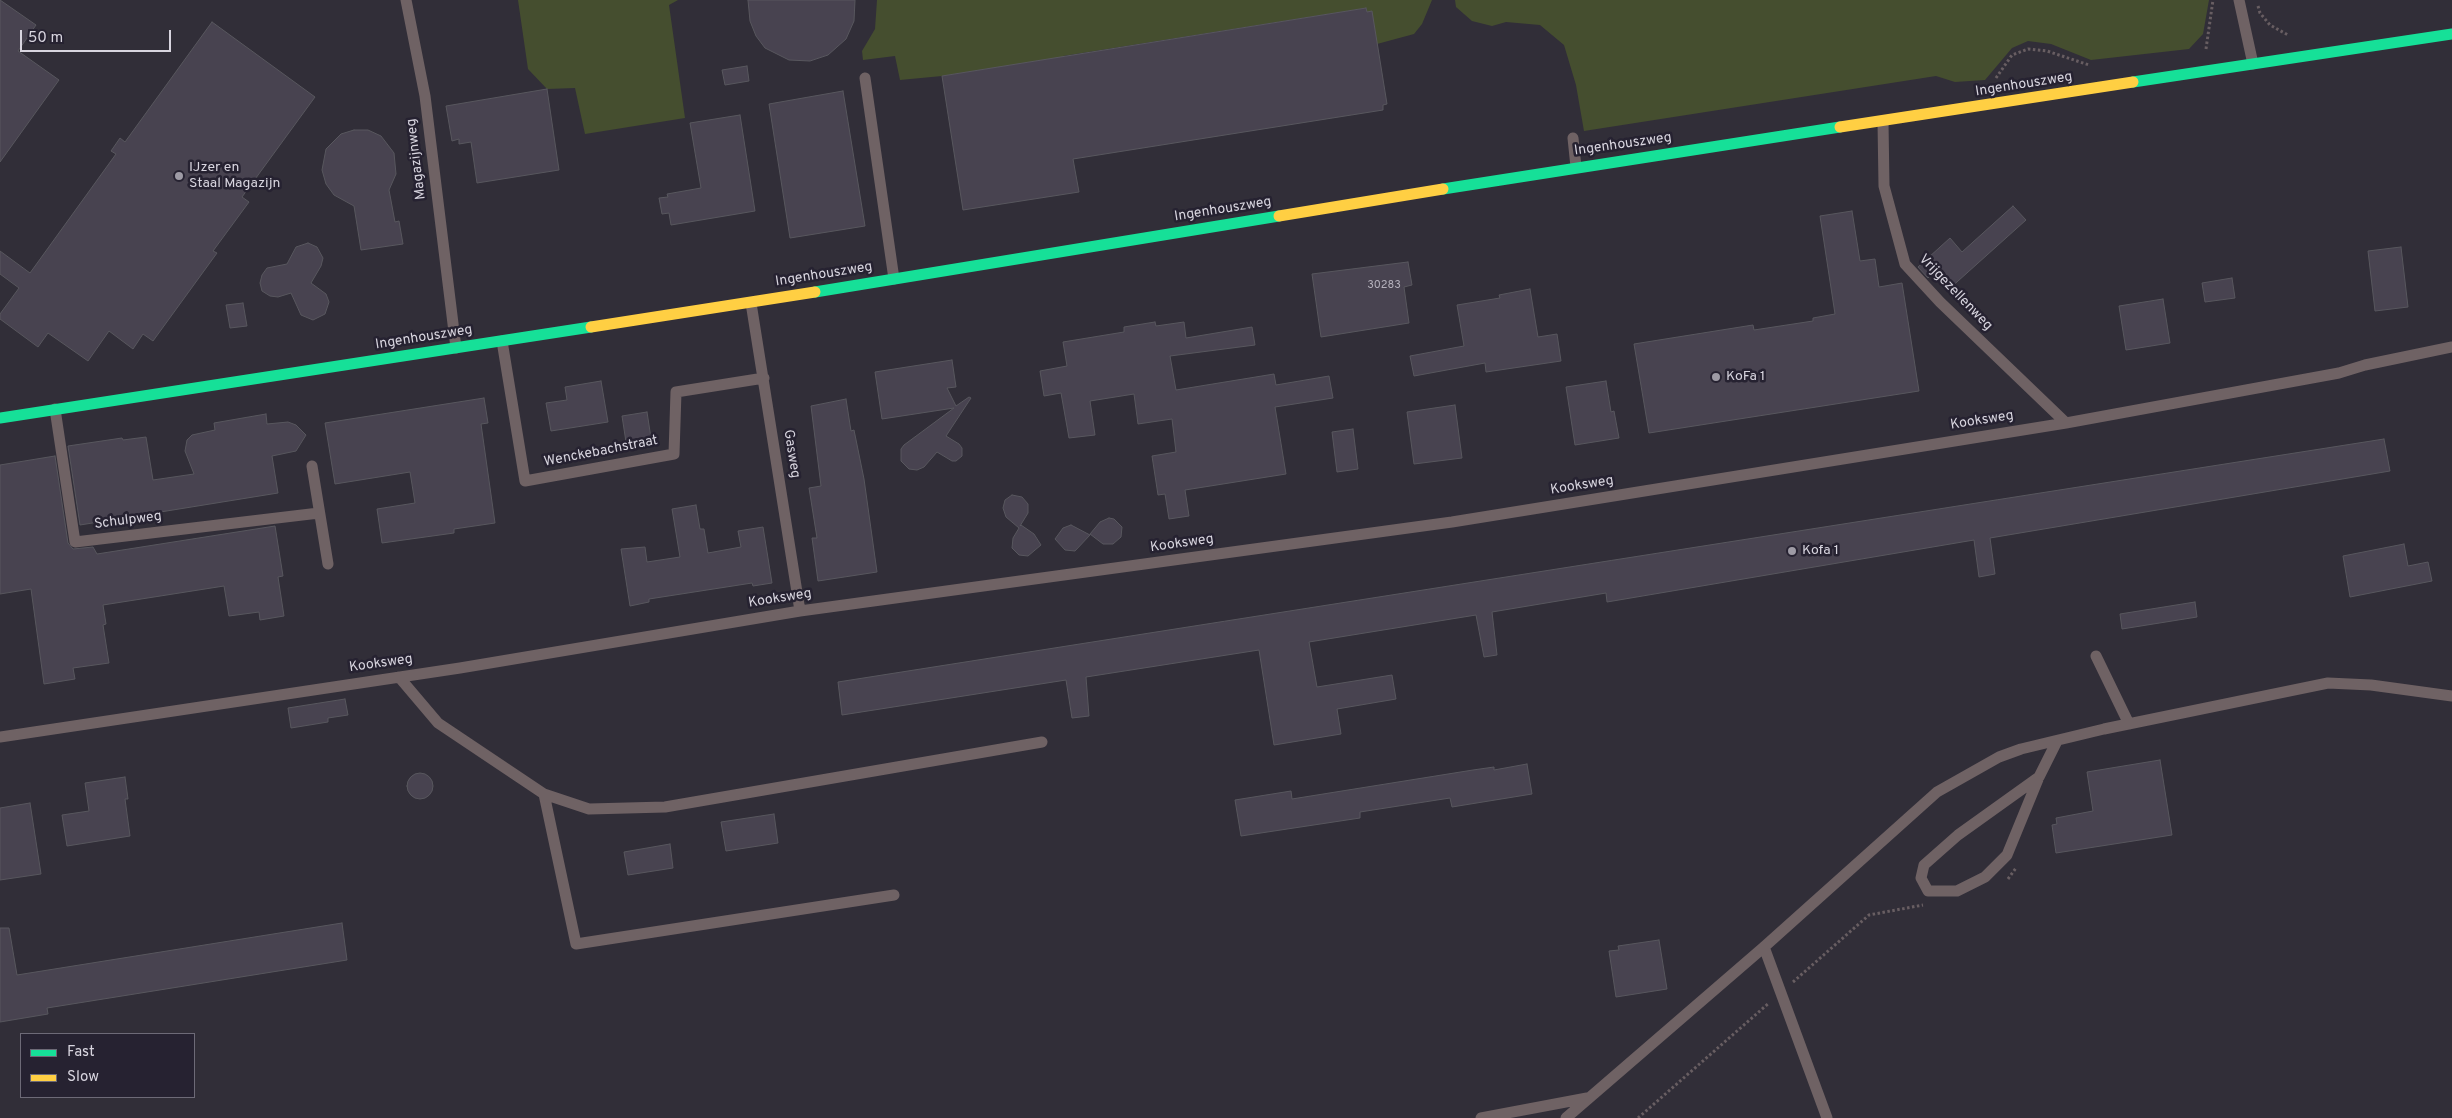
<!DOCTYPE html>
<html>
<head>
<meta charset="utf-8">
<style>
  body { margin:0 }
  #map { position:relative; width:2452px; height:1118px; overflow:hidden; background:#312e38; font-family:Overpass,sans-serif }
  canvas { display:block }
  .legend { position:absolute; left:20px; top:1033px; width:175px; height:65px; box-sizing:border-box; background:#262231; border:1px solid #6d6a77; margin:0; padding:6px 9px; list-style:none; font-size:15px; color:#d8d5df }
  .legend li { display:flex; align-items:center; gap:10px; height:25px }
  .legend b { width:25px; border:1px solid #6d6a77 }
  .scale { position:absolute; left:20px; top:30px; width:151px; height:22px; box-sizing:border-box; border:2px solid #d8d5df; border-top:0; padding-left:6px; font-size:15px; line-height:18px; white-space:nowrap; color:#d8d5df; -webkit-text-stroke:4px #262231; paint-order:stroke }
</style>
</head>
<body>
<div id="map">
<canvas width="2452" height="1118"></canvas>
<ul class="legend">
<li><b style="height:6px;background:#16e098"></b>Fast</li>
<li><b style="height:6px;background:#ffcf43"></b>Slow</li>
</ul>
<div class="scale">50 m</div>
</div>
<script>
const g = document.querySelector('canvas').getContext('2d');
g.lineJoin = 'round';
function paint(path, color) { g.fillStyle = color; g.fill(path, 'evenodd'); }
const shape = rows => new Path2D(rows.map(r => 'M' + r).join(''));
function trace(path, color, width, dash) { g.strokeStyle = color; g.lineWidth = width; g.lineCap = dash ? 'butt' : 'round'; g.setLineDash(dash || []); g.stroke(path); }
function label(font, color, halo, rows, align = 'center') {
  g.font = font + ' Overpass,sans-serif'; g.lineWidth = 5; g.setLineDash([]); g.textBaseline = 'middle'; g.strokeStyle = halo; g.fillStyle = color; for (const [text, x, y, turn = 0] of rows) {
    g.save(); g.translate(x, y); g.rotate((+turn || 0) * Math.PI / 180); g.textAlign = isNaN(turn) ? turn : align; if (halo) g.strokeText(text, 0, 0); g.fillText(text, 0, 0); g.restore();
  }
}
paint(shape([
  [518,0,678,0,669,5,685,118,585,134,575,88,547,89,528,69],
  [877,0,1432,0,1422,24,1414,34,1377,44,1366,8,1063,56,1063,61,1056,58,942,76,900,80,895,56,863,60,862,51,875,29],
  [1455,0,2209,0,2203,34,2189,49,2091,60,2051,44,2028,41,2012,48,1985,80,1955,82,1936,76,1584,131,1576,85,1564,45,1540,25,1506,22,1492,26,1472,21,1456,7]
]), '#454e2f');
const building = shape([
  [0,0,36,25,18,51,59,80,0,162,0,0],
  [748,0,855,0,854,21,846,39,828,55,810,61,789,60,765,48,756,36,750,21,748,0],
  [1366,8,1367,12,1372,11,1387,104,1383,105,1383,110,1073,159,1079,192,963,210,942,76,1366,8],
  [212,22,315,97,242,197,249,202,213,251,217,253,153,341,143,334,133,349,109,331,88,361,48,333,38,347,0,319,0,314,19,288,0,274,0,251,30,273,116,154,111,151,120,138,125,142,212,22],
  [747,66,749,81,725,85,722,70,747,66],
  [547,89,559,170,477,183,471,142,459,144,459,139,452,141,446,106,547,89],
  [843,91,865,226,790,238,769,104,843,91],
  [740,115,755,211,671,225,669,213,662,214,659,198,668,197,667,194,701,188,690,123,740,115],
  [354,130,368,130,381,136,394,153,396,174,389,190,395,222,399,221,403,244,361,250,354,206,334,195,326,184,322,170,326,149,341,134,354,130],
  [2013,206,2026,220,1948,290,1933,273,1928,278,1918,267,1950,238,1962,252,2013,206],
  [1852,211,1860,261,1875,259,1879,287,1902,283,1919,391,1649,433,1634,344,1753,325,1754,330,1813,321,1813,318,1835,314,1820,216,1852,211],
  [308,243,317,247,323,258,321,266,311,283,326,294,329,302,325,314,313,320,301,315,291,293,278,297,270,296,262,291,260,283,262,275,267,268,287,264,296,247,308,243],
  [2401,247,2408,307,2375,311,2368,251,2401,247],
  [1408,262,1412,285,1404,287,1409,323,1321,337,1312,274,1408,262],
  [2232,278,2235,298,2205,302,2202,283,2232,278],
  [1530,289,1538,337,1557,334,1561,361,1486,372,1485,363,1414,376,1410,356,1464,346,1457,305,1500,298,1499,295,1530,289],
  [2163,299,2170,343,2126,350,2119,306,2163,299],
  [243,303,247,326,230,328,226,305,243,303],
  [1155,322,1156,326,1184,322,1186,338,1252,327,1255,345,1170,356,1176,390,1274,374,1276,385,1329,376,1333,398,1275,407,1286,474,1185,490,1189,516,1169,519,1165,494,1158,495,1152,456,1176,452,1172,419,1138,424,1134,394,1090,401,1095,435,1069,438,1061,393,1044,396,1040,371,1067,366,1063,342,1124,332,1124,327,1155,322],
  [952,360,956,387,947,388,956,406,969,397,971,398,946,436,959,444,962,448,962,456,956,461,952,461,937,452,924,467,917,470,909,469,901,461,901,449,904,445,954,408,882,419,875,372,952,360],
  [601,381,608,422,551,431,546,403,567,400,565,387,601,381],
  [1606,381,1611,412,1614,411,1619,438,1575,445,1566,387,1606,381],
  [484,398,488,423,481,424,495,523,454,529,454,533,382,543,377,509,415,503,410,472,335,484,325,423,484,398],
  [846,399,851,431,854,430,864,479,877,572,818,581,812,538,817,538,809,488,821,486,811,406,846,399],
  [1455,405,1462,458,1414,464,1407,412,1455,405],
  [647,412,651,438,626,442,622,416,647,412],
  [266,414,267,424,288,422,296,425,306,435,296,451,272,456,278,493,80,525,68,446,122,438,123,440,146,437,153,480,194,474,185,451,187,440,192,435,215,430,214,423,266,414],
  [1353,429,1358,469,1337,472,1332,432,1353,429],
  [2384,439,2390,471,1990,538,1995,574,1979,577,1974,540,1607,602,1606,593,1492,612,1497,655,1484,657,1476,615,1309,642,1317,687,1392,675,1396,699,1337,709,1341,734,1274,745,1259,650,1086,677,1089,716,1072,718,1066,680,842,715,838,682,2384,439],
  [55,456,68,543,73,549,93,547,97,554,275,526,283,576,278,577,284,616,260,620,259,612,229,616,224,586,103,605,106,624,103,625,109,663,73,668,75,679,44,684,31,589,0,594,0,465,55,456],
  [1012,495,1022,497,1028,504,1028,513,1020,526,1021,525,1034,534,1041,545,1028,556,1019,555,1012,548,1013,538,1019,528,1006,517,1003,508,1005,500,1012,495],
  [696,505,700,529,704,529,708,553,741,547,738,531,763,527,772,583,753,586,752,583,649,599,649,602,630,606,621,549,645,547,647,562,680,557,672,509,696,505],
  [1109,518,1114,519,1122,527,1121,537,1113,544,1103,544,1090,534,1100,522,1109,518],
  [1071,525,1090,535,1075,551,1065,550,1055,539,1063,528,1071,525],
  [2404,544,2408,566,2428,562,2432,581,2350,597,2343,556,2404,544],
  [2195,602,2197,617,2122,629,2120,614,2195,602],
  [345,699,348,715,328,718,328,722,291,728,288,708,345,699],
  [2160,760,2172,835,2056,853,2052,825,2057,824,2056,818,2093,811,2087,772,2160,760],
  [1527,764,1532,794,1452,807,1450,798,1360,812,1360,818,1241,836,1235,800,1291,791,1292,799,1473,770,1494,767,1494,770,1527,764],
  '407 786a13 13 0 1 1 26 0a13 13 0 1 1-26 0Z',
  [125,777,128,799,125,799,130,836,67,846,62,815,89,811,85,783,125,777],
  [30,803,41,874,0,880,0,808,30,803],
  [774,814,778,843,726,851,721,822,774,814],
  [670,844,673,868,628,875,624,852,670,844],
  [342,923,347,960,47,1008,48,1014,0,1022,0,928,9,928,17,975,342,923],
  [1659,940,1667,989,1616,997,1609,951,1619,950,1618,946,1659,940]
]);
paint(building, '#484350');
trace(building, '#58575e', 1);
trace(shape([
  [2258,6,2260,13,2270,25,2288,35],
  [2206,49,2213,0],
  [1996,78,2012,55,2028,49,2047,51,2089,65],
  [2008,879,2016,868],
  [1793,982,1869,915,1923,905],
  [1638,1118,1769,1003]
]), '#685e62', 3, [2.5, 2.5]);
trace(shape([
  [406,0,425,96,456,348],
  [2239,0,2253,64],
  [865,78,894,279],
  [1883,122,1884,186,1905,264,1940,302,2066,423],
  [1573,138,1576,167],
  [751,303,800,611],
  [502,341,525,481,674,454,676,392,764,378],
  [55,409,75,542,319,513],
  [312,466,328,564],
  [2096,656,2129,724],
  [399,677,438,723,544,794,576,944,894,895],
  [0,737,460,668,800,611,1452,522,2066,423,2339,373,2365,365,2452,347],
  [2039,777,1958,835,1924,865,1921,878,1928,891,1957,891,1985,877,2007,855,2039,777,2057,741],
  [544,794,589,809,665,807,1042,742],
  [1764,947,1827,1118],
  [1481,1118,1587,1098],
  [1566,1118,1764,947,1937,792,1999,757,2021,749,2104,729,2328,683,2371,685,2452,696]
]), '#6f6264', 11);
trace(shape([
  [2133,82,2452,34],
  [1443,189,1840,127],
  [815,292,1279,216],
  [0,418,591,327]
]), '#16e098', 11);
trace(shape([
  [1840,127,2133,82],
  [1279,216,1443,189],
  [591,327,815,292]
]), '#ffcf43', 11);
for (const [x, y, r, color] of [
  [179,176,5,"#9e9ba5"],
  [1716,377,5,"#9e9ba5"],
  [1792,551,5,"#9e9ba5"]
]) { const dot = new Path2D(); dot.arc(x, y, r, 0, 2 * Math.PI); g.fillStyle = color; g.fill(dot); trace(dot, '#262231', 2); }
label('11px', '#b4b0bb', null, [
  ["30283",1384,286]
]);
label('14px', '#d8d5df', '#262231', [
  ["Ingenhouszweg",2024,85,-9],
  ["Ingenhouszweg",1623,145,-8],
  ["Magazijnweg",417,159,-97],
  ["Ingenhouszweg",1223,210,-9],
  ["Ingenhouszweg",824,275,-9],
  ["Vrijgezellenweg",1955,293,46],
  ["Ingenhouszweg",424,338,-9],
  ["Kooksweg",1982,421,-9],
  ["Wenckebachstraat",601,452,-11],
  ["Gasweg",791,454,81],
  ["Kooksweg",1582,486,-9],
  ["Schulpweg",128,521,-7],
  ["Kooksweg",1182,544,-8],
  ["Kooksweg",780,599,-9],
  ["Kooksweg",381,664,-8]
]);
label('14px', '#d8d5df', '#262231', [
  ["IJzer en",189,168],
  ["Staal Magazijn",189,184],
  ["KoFa 1",1726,377],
  ["Kofa 1",1802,551]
], 'left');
</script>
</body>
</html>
